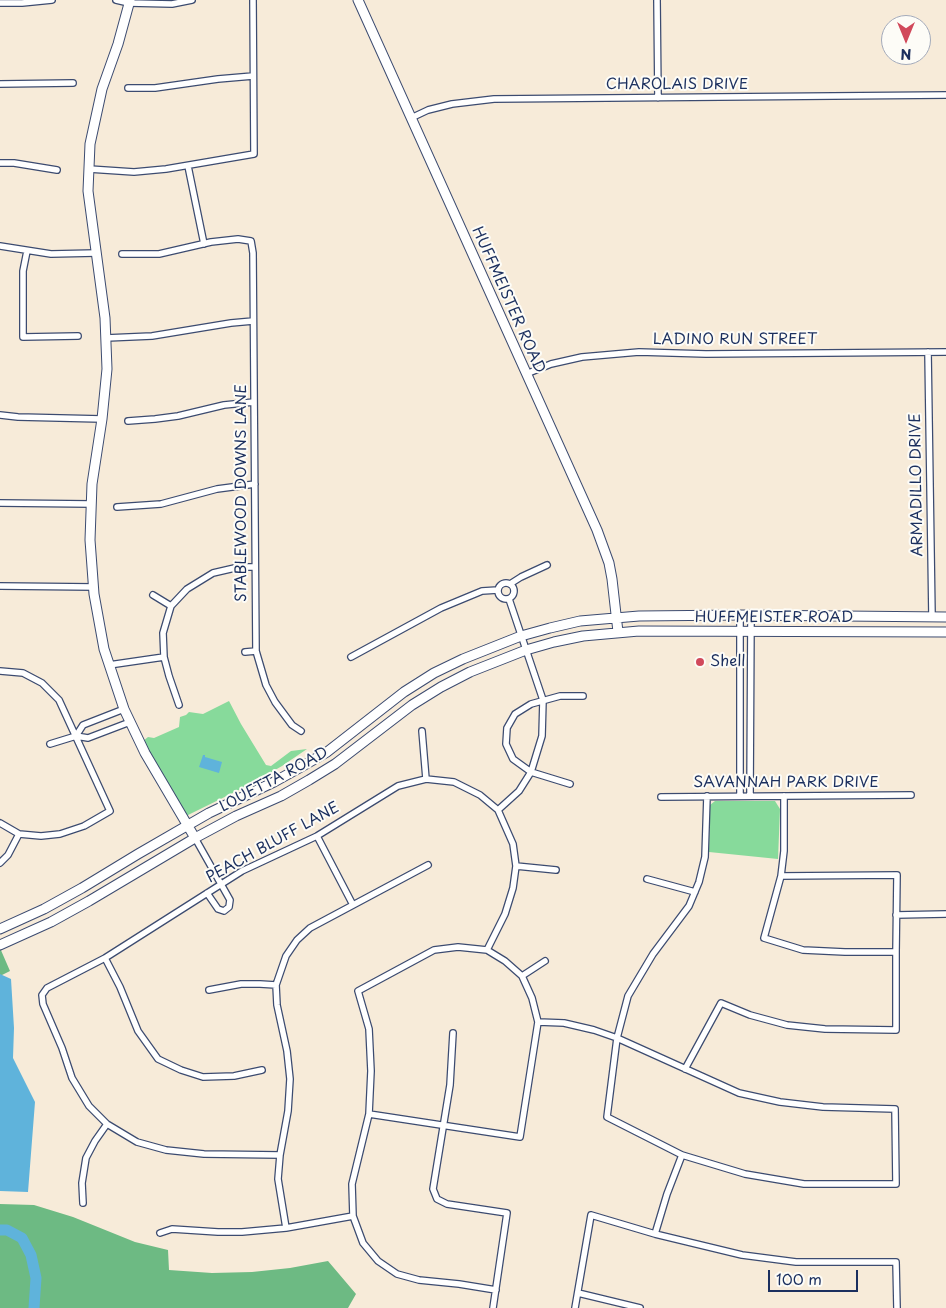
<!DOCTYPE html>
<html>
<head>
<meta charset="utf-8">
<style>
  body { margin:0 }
  #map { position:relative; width:946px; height:1308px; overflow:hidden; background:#f7ebd9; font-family:"Playpen Sans",sans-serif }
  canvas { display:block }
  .north { position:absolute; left:881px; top:15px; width:50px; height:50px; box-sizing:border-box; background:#fdfcf7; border:1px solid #a3aaba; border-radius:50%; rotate:180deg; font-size:14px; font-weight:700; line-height:20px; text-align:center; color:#1b2f5e }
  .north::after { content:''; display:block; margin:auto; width:18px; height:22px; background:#d1495b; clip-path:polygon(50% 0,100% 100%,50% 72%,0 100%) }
  .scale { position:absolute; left:768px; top:1270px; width:90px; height:22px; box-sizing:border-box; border:2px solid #1b2f5e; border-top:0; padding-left:6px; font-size:15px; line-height:18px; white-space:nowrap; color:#1b2f5e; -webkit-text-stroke:4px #fdfcf7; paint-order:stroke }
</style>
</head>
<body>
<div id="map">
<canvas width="946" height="1308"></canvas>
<div class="north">N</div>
<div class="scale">100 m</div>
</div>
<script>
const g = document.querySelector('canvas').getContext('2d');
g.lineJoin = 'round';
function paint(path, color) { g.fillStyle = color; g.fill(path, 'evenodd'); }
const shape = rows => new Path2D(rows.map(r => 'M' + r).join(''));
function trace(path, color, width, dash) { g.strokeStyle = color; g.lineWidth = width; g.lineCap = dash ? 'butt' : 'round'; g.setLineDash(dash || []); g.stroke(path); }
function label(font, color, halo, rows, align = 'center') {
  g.font = font + ' "Playpen Sans",sans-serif'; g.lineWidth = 4; g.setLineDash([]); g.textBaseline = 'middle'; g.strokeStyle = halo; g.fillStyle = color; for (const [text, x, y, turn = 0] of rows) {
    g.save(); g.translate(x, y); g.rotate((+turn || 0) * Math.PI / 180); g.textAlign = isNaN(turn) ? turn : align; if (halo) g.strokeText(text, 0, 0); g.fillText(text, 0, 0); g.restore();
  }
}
paint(shape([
  [229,701,241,724,266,765,271,766,291,751,307,749,282,766,249,785,186,816,142,742,148,737,154,738,179,727,180,717,186,715,189,712,203,714],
  [715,801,775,801,780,809,778,859,709,852,710,805]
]), '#87da9b');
paint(shape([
  [0,948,10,971,0,976],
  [0,1204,34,1205,73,1217,135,1242,168,1250,169,1270,212,1273,252,1272,290,1268,328,1261,356,1294,348,1308,0,1308]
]), '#6dba83');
paint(shape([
  [203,755,205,755,205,757,222,762,219,773,199,767],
  [0,974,11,979,14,1028,13,1058,35,1102,28,1192,0,1191]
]), '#5fb3db');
trace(shape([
  [0,1230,7,1230,22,1238,31,1255,36,1278,34,1308]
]), '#5fb3db', 11);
const street = shape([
  [116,0,129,3,172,4,192,0],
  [657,0,658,98],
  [0,3,22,3,52,0],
  [0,84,73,83],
  [128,88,155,88,218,79,253,76],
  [411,118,428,110,452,104,494,99,946,95],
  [0,163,14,163,57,170],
  [188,166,204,244],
  [89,169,134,172,166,169,254,154,253,0],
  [0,246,51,254,96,253],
  [27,251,23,271,23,337,78,336],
  [122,254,159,254,211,242,238,239,251,241,253,253,256,651,266,685,275,702,292,725,301,731],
  [106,338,152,336,231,323,253,321],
  [928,352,932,617],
  [526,374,551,364,582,357,639,352,706,354,946,352],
  [0,415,18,417,102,419],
  [128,421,155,419,178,416,224,405,254,402],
  [0,503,91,504],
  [117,507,161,504,217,489,255,484],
  '498 591a8 8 0 1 1 16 0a8 8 0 1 1-16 0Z',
  [510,584,521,577,547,565],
  [0,586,94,587],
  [153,595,171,606],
  [740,615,740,796],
  [245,652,256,651],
  [351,657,441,608,482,591,498,590],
  [109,665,164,657],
  [0,671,23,673,42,683,59,700,110,811,84,826,60,834,41,836,19,834,0,823],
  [179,705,169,676,164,657,163,633,171,606,187,589,213,573,239,567,255,567],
  [422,731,426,779],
  [76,736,83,725,124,709],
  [50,744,76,736,88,738,130,722],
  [570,784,531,772,513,759,506,744,507,728,515,714,531,704,560,696,583,696],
  [750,796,751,615],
  [784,796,784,851,781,876,764,938,803,950,845,952,896,952],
  [661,797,911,795],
  [498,810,519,791,531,772,542,736,543,700,509,599],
  [317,836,353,905],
  [195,838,230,900,229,907,224,911,218,909,207,893],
  [0,863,8,855,19,834],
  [516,866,556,870],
  [647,879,695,892],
  [896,915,946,914],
  [105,958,120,987,138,1031,158,1059,181,1070,203,1077,234,1076,262,1070],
  [522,976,545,961],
  [209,990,241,984,260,984,276,985],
  [538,1022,564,1023,594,1030,617,1038,739,1093,780,1102,823,1107,895,1109,896,1184,804,1184,745,1174,682,1155,607,1117,617,1038,628,996,653,954,689,906,699,882,705,857,707,796],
  [453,1033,450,1085,433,1189,437,1199,447,1204,507,1213,493,1308],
  [685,1069,721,1003,750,1015,787,1025,825,1029,896,1030,896,952,897,875,781,876],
  [369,1114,520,1137,538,1022,532,998,522,976,505,961,487,950,458,947,434,950,358,991,369,1029,371,1071,369,1114,352,1184,353,1216,363,1243,378,1261,397,1274,419,1280,459,1284,496,1290],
  [280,1155,204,1154,166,1150,137,1142,107,1124,89,1106,72,1078,62,1048,43,1004,42,995,47,988,105,958,242,871,317,836,398,786,426,779,454,782,480,795,498,810,513,844,516,866,513,888,505,914,487,950],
  [83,1203,82,1183,86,1158,95,1141,107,1124],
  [286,1228,278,1179,280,1155,288,1111,290,1079,287,1051,277,1005,276,985,286,956,297,940,310,928,428,865],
  [160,1233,172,1229,218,1232,242,1232,286,1228,353,1216],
  [655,1234,667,1194,682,1155],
  [578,1293,640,1308],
  [575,1308,591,1215,655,1234,742,1255,796,1262,896,1262,897,1308]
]);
const secondary = shape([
  [130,0,118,44,102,89,90,144,88,191,105,318,107,369,102,419,92,484,90,540,94,594,104,649,124,709,145,753,195,838],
  [358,0,597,530,609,563,612,579,618,632],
  [0,929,44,909,82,888,138,854,209,813,274,782,301,767,327,752,404,692,434,673,463,659,521,636,550,628,580,621,639,616,740,615,946,617],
  [0,945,51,922,89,901,195,838,236,816,281,796,309,780,335,764,412,705,441,687,470,672,526,650,554,642,583,636,639,631,946,632]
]);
trace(street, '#3c4b70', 8);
trace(secondary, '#3c4b70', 11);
trace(street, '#fff', 5.5);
trace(secondary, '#fff', 9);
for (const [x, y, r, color] of [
  [700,662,5,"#d1495b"]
]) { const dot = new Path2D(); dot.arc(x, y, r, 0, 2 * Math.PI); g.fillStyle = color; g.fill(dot); trace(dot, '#fdfcf7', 2); }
label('15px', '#1b2f5e', '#fdfcf7', [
  ["CHAROLAIS DRIVE",677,85],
  ["HUFFMEISTER ROAD",508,300,66],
  ["LADINO RUN STREET",735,340],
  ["ARMADILLO DRIVE",917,485,-91],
  ["STABLEWOOD DOWNS LANE",242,493,-90],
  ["HUFFMEISTER ROAD",774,618],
  ["LOUETTA ROAD",274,780,-28],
  ["SAVANNAH PARK DRIVE",786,783],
  ["PEACH BLUFF LANE",273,843,-29]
]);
label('15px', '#1b2f5e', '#fdfcf7', [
  ["Shell",710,662]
], 'left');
</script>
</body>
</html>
